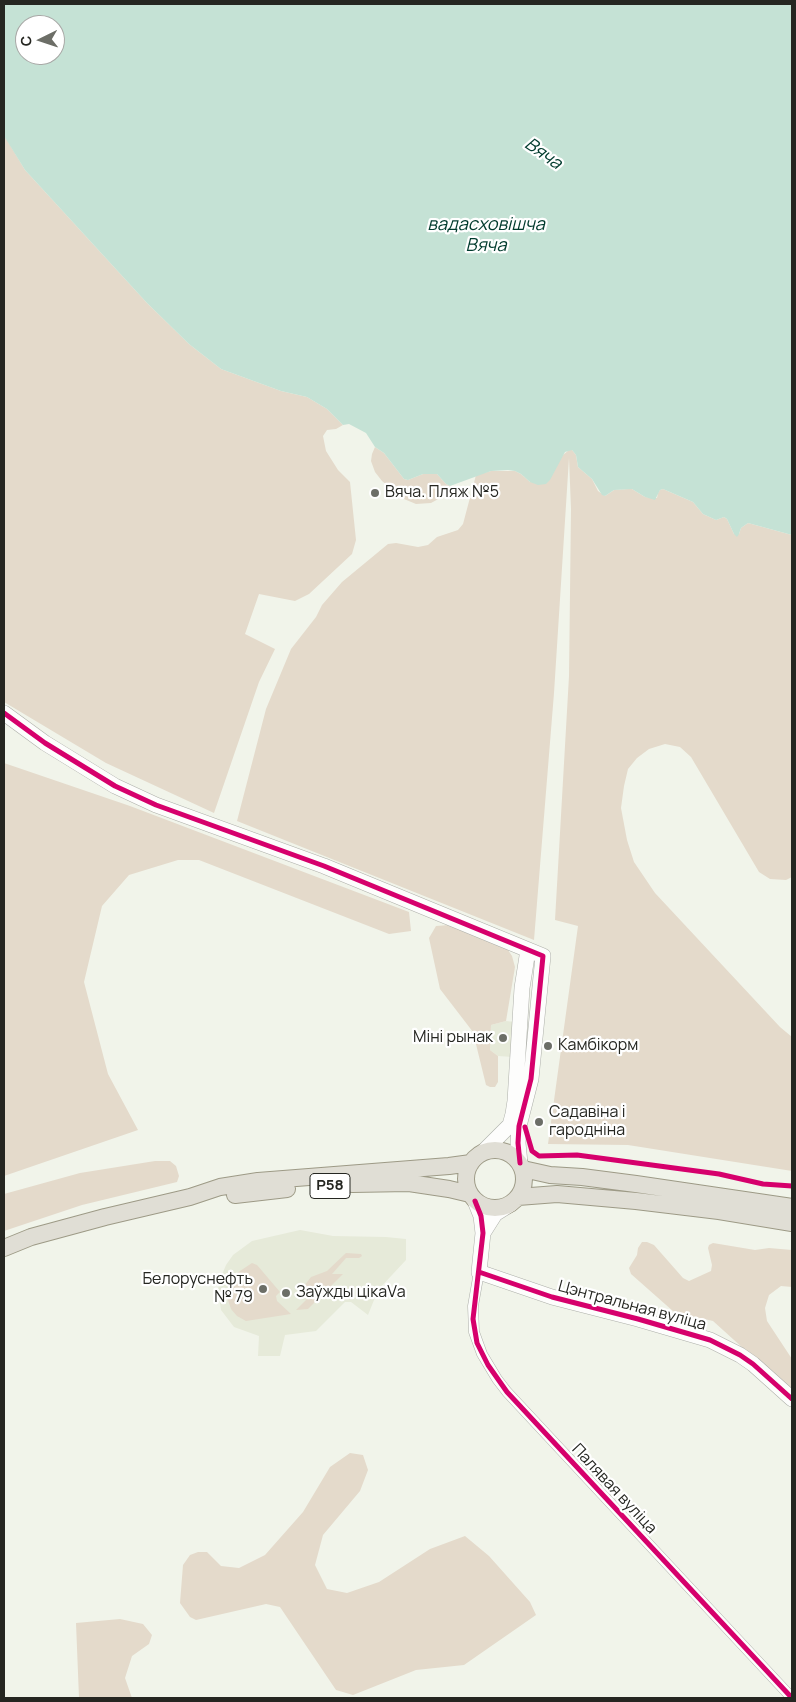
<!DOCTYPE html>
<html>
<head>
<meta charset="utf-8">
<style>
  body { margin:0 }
  #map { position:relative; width:796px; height:1702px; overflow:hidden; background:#f1f4ea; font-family:Manrope,sans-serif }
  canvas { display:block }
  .frame { position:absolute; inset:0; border:5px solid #252621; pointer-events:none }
  .north { position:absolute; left:15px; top:15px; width:50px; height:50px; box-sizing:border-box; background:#fff; border:1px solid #a8a8a6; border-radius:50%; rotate:266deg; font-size:14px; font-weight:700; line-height:20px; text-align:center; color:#252621 }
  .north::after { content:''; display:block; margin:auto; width:18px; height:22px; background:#6c6e67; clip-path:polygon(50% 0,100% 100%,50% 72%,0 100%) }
</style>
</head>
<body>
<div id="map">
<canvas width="796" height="1702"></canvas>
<div class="frame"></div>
<div class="north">С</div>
</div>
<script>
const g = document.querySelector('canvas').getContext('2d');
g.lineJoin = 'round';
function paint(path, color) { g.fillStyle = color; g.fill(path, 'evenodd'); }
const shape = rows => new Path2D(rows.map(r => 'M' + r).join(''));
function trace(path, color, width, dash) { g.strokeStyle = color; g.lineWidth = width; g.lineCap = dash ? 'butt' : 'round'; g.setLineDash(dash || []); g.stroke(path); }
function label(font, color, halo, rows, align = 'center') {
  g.font = font + ' Manrope,sans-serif'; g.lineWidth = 4.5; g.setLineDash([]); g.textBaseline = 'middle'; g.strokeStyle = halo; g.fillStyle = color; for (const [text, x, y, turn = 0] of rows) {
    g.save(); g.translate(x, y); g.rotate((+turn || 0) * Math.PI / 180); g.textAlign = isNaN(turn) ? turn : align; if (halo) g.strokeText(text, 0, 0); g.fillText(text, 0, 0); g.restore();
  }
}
paint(shape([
  [506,1021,515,1022,513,1057,498,1056,490,1050,491,1025],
  [300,1230,333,1236,386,1237,406,1239,406,1260,378,1290,368,1315,351,1302,345,1302,316,1331,285,1335,280,1356,258,1356,259,1336,234,1327,221,1310,218,1289,221,1277,226,1265,233,1255,252,1241]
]), '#e6ead9');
paint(shape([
  [4,135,25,170,147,303,189,344,221,369,281,391,307,397,327,409,343,425,336,429,327,430,323,436,326,451,338,470,350,482,356,540,352,554,309,594,295,601,259,594,245,634,275,649,259,682,214,813,106,763,4,702],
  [375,447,384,453,404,479,408,480,423,474,437,474,446,484,450,486,442,497,431,503,416,504,404,499,382,481,375,472,371,461,372,454],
  [569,450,572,450,576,455,578,467,592,479,598,491,605,496,614,490,628,489,632,489,645,497,657,498,658,493,660,490,663,489,693,502,703,514,716,520,724,517,727,519,734,534,739,534,741,528,748,523,792,535,792,877,786,880,770,879,759,872,691,757,680,747,665,744,649,749,637,758,628,769,624,786,621,808,627,840,634,862,655,893,780,1027,792,1037,792,1171,628,1145,548,1144,578,926,555,920,569,676,571,509,569,458,554,693,534,940,237,821,266,709,291,649,316,617,322,605,342,582,388,544,396,543,418,547,428,545,437,537,458,530,463,524,476,475,491,471,515,471,521,474,530,482],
  [4,763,130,806,409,912,411,931,389,934,199,860,178,860,129,875,102,906,84,982,108,1074,138,1130,4,1176],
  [449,925,504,944,512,956,515,967,506,1021,491,1025,490,1050,498,1056,498,1082,495,1087,490,1087,486,1085,473,1032,440,989,429,938,436,926],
  [155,1161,170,1161,176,1166,179,1176,177,1182,82,1205,4,1231,4,1194,80,1173],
  [642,1242,647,1242,654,1245,683,1278,689,1281,711,1271,712,1265,708,1248,709,1245,713,1243,755,1250,769,1248,792,1250,792,1287,781,1286,769,1295,765,1308,767,1321,792,1359,792,1388,786,1387,713,1321,674,1312,631,1274,629,1268,637,1255,638,1248],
  [346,1253,361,1254,362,1256,359,1258,346,1258,332,1274,343,1274,308,1309,296,1310,307,1299,306,1294,301,1290,311,1277,327,1271],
  [252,1263,257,1265,280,1292,276,1296,277,1301,291,1314,246,1321,237,1316,231,1309,227,1297,230,1279,234,1275],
  [350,1453,363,1455,368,1470,360,1491,323,1535,315,1565,327,1589,347,1593,379,1582,430,1549,465,1536,489,1556,530,1602,536,1615,464,1665,416,1670,353,1695,336,1690,280,1607,266,1604,196,1620,190,1617,180,1603,183,1565,190,1555,198,1552,207,1552,221,1566,239,1568,265,1555,303,1512,330,1467],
  [120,1619,143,1624,152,1635,149,1644,132,1656,125,1678,132,1698,79,1698,76,1623]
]), '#e4dacb');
paint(shape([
  [4,4,792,4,792,535,748,523,741,528,739,534,737,537,734,534,727,519,724,517,716,520,703,514,693,502,663,489,660,490,655,500,645,497,632,489,614,490,605,496,602,495,592,479,578,467,576,455,572,450,565,452,550,480,546,484,538,485,530,482,521,474,515,471,508,470,491,471,450,486,446,484,437,474,423,474,408,480,404,479,384,453,375,447,366,433,349,424,343,425,327,409,307,397,281,391,221,369,189,344,147,303,25,170,4,136],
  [25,25,55,25,55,55,25,55]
]), '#c5e2d5');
const street = shape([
  [479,1272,473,1306,474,1332,482,1354,497,1379,507,1392,792,1698]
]);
const secondary = shape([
  [4,713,45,743,115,786,156,805,324,866,543,956,531,1079,519,1126,518,1143,520,1163],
  [483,1152,510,1125,513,1114,515,1101,522,988,528,950],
  [475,1201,481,1216,483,1233,479,1272,552,1297,638,1319,710,1340,740,1355,753,1364,792,1399],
  [483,1233,495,1214,511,1204]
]);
const primary = shape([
  '466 1179a29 29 0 1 1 58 0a29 29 0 1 1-58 0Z',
  [523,1169,550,1175,582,1177,636,1184,792,1207],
  [352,1184,409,1183,449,1189,470,1194],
  [235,1195,287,1189],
  [518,1197,557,1194,636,1201,719,1211,792,1223],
  [4,1248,31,1237,105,1217,190,1197,220,1187,258,1181,449,1166,471,1163]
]);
trace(street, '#adafa9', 11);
trace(secondary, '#adafa9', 16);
trace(primary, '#9d9a86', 18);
trace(street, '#fdfdfc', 10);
trace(secondary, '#fdfdfc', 15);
trace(primary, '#e0ded5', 16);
trace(shape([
  [4,713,45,743,115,786,156,805,324,866,543,956,531,1079,519,1126,518,1143,520,1163],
  [525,1127,532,1151,539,1156,577,1155,719,1174,763,1184,792,1186],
  [475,1201,481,1216,483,1233,473,1319,477,1343,488,1365,507,1392,792,1698],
  [479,1272,552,1297,638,1319,710,1340,740,1355,753,1364,792,1399]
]), '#d6006c', 5);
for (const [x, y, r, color] of [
  [375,493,5,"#6c6e67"],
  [503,1038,5,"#6c6e67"],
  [548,1046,5,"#6c6e67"],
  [539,1122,5,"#6c6e67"],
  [263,1289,5,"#6c6e67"],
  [286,1293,5,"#6c6e67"]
]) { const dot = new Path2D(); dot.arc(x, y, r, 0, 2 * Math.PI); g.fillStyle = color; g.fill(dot); trace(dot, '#fff', 2); }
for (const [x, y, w] of [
  [330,1186,40]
]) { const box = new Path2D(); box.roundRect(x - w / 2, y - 12.5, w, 25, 4); g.fillStyle = '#fff'; g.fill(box); trace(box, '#252621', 1); }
label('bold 15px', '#252621', null, [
  ["Р58",330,1186]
]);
label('16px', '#252621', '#fff', [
  ["Вяча. Пляж №5",385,493],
  ["Міні рынак",493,1038,"right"],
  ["Камбікорм",558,1046],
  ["Садавіна і",549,1113],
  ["гародніна",549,1131],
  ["Белоруснефть",253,1280,"right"],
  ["№ 79",253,1298,"right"],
  ["Заўжды цікаVа",296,1293]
], 'left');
label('16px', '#252621', '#fff', [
  ["Цэнтральная вуліца",632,1306,15],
  ["Палявая вуліца",614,1489,47]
]);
label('italic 18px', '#003b2d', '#fff', [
  ["Вяча",543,154,35],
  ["вадасховішча",486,225],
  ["Вяча",486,246]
]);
</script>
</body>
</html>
